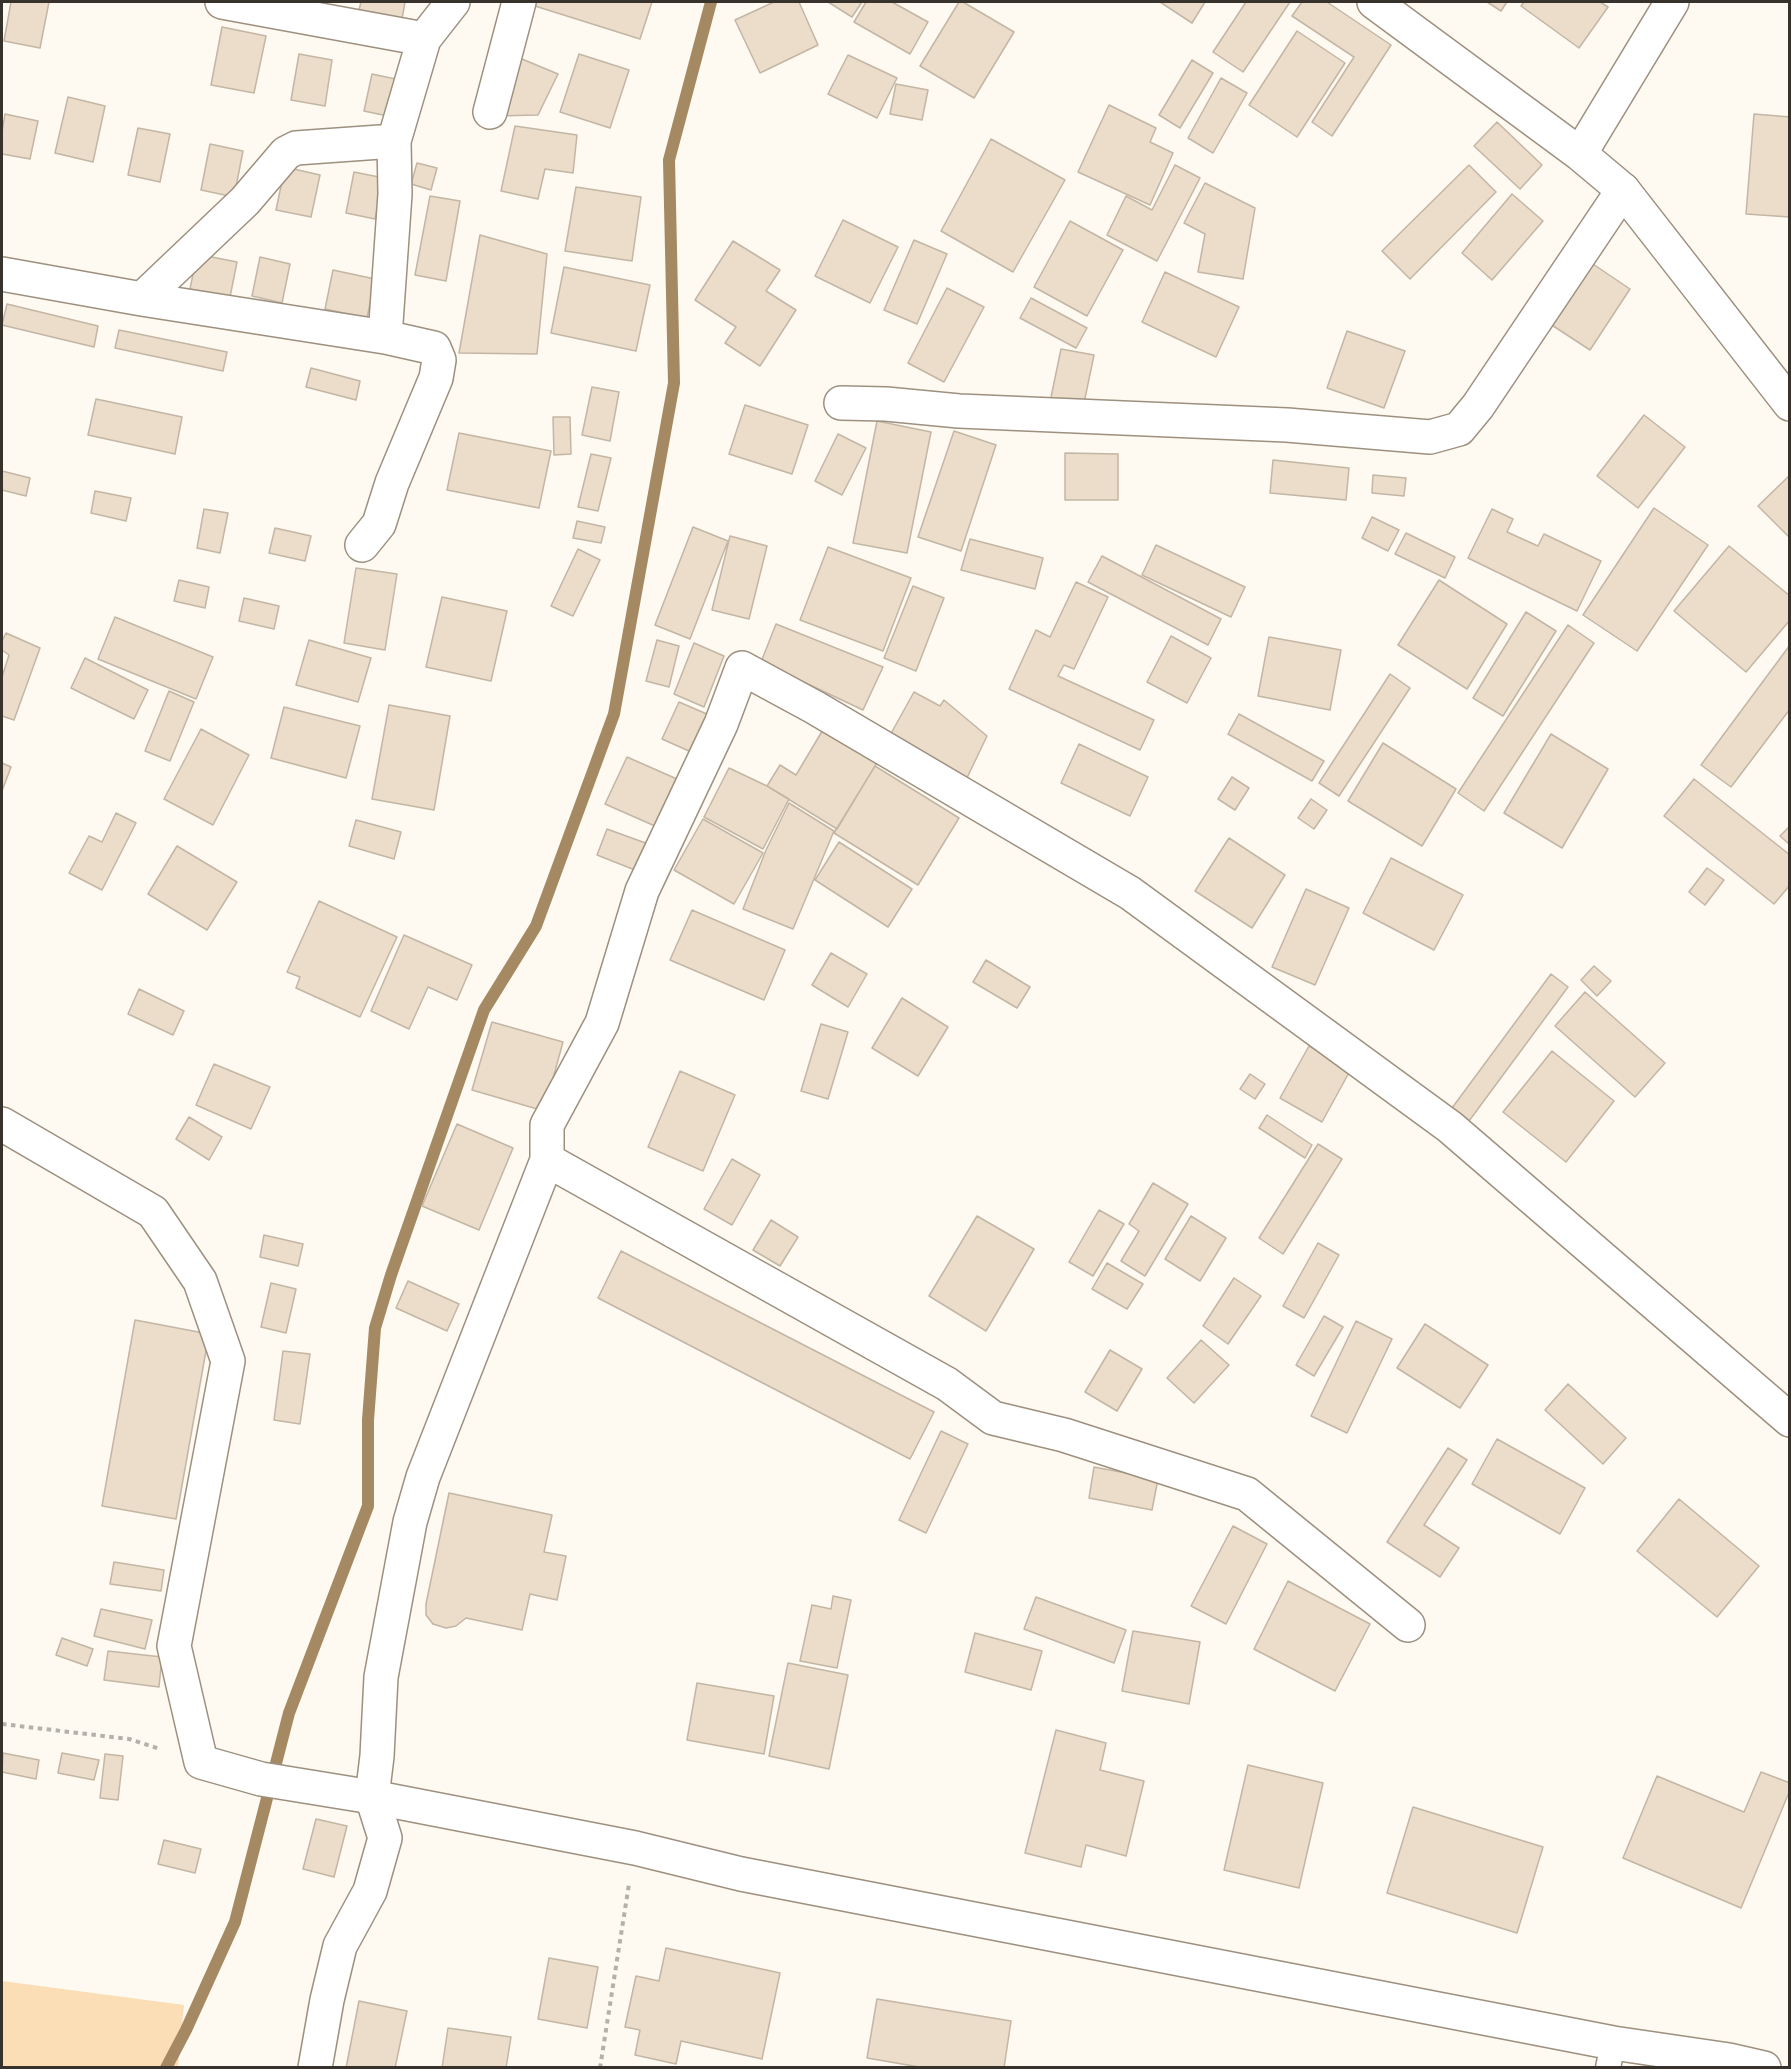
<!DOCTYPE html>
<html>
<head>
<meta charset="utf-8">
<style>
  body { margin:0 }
  #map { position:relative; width:1791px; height:2069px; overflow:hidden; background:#fef9f1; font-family:"Times New Roman",serif }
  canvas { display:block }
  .frame { position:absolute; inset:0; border:3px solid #37322b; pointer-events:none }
</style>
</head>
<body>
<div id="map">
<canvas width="1791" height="2069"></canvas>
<div class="frame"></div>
</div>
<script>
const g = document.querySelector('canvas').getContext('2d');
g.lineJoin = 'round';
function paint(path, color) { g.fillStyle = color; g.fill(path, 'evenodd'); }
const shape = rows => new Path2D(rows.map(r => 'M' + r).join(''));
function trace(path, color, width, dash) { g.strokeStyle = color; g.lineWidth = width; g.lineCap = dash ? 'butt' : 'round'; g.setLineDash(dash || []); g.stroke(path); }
paint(shape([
  [2,1981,184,2005,178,2067,2,2067]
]), '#fbdeb6');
trace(shape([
  [166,2068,186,2030,235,1922,289,1713,368,1506,368,1420,375,1328,391,1275,484,1010,536,926,614,714,674,383,669,160,711,2]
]), '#a58962', 12);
const building = shape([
  [11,2,49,2,40,48,4,41,11,2],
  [361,2,405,2,402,19,359,10,361,2],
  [536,2,652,2,640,39,535,6,536,2],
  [774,2,799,2,818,45,760,73,735,20,774,2],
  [828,2,862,2,852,17,828,2],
  [866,2,892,2,928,22,910,54,854,22,866,2],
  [959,2,963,2,1014,32,974,98,920,66,959,2],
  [1160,2,1205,2,1192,23,1160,2],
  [1246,2,1290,2,1243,72,1213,52,1246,2],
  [1302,2,1327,2,1391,45,1332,136,1312,122,1354,57,1292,16,1302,2],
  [1487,2,1507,2,1501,11,1487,2],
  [1524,2,1600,2,1608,7,1579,48,1521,6,1524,2],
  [222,27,266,36,254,93,211,85,222,27],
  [1297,31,1345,63,1297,137,1249,105,1297,31],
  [299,54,332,60,325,106,291,100,299,54],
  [510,54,558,74,538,115,495,116,510,54],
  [579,54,629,70,610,128,560,112,579,54],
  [848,55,897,78,877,118,828,94,848,55],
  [1192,60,1213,73,1180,128,1159,115,1192,60],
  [372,74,405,81,397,118,364,111,372,74],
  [1221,78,1247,93,1213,153,1188,138,1221,78],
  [896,84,928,90,922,120,890,114,896,84],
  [68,97,105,106,93,162,55,153,68,97],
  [1109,105,1156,128,1150,142,1173,153,1150,205,1078,172,1109,105],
  [5,114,38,121,30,159,2,154,2,132,5,114],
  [1754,114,1790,117,1790,217,1746,214,1754,114],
  [1497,122,1542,165,1520,189,1474,146,1497,122],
  [515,126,577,135,573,173,545,169,538,199,501,191,515,126],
  [138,128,170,134,160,182,128,175,138,128],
  [991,139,1065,180,1013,272,941,231,991,139],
  [210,144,243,151,234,197,201,190,210,144],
  [417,163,437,168,431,190,411,184,417,163],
  [1175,165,1200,178,1157,261,1107,235,1126,196,1152,210,1175,165],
  [1469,165,1496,192,1410,279,1382,251,1469,165],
  [285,167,320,175,311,217,276,210,285,167],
  [354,172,384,178,375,219,346,213,354,172],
  [1205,183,1255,208,1243,279,1198,272,1205,234,1184,223,1205,183],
  [576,187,641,197,632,261,565,251,576,187],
  [1512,194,1543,221,1492,280,1462,253,1512,194],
  [430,196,460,201,446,281,415,275,430,196],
  [843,220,898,247,870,303,815,276,843,220],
  [1070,221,1123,250,1087,316,1034,287,1070,221],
  [480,235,547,254,537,354,459,353,480,235],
  [914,240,947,254,917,324,884,310,914,240],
  [733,241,780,270,766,291,796,310,760,366,725,343,736,327,695,300,733,241],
  [197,254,237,262,229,302,189,294,197,254],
  [260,257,290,264,282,303,252,296,260,257],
  [1584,258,1630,289,1590,350,1544,320,1584,258],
  [564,267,650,285,636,351,551,333,564,267],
  [333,270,375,279,367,318,325,309,333,270],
  [1165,272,1239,307,1216,357,1142,322,1165,272],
  [947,288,984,307,944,382,908,363,947,288],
  [1031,298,1087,328,1076,348,1020,318,1031,298],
  [7,304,98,326,94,347,2,325,7,304],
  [119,330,227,352,223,371,115,348,119,330],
  [1347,331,1405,351,1384,408,1327,388,1347,331],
  [1061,349,1094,355,1083,408,1050,402,1061,349],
  [311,368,360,381,356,400,306,387,311,368],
  [592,387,619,392,610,441,582,435,592,387],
  [96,399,182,417,175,454,88,435,96,399],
  [745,405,808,425,792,474,729,454,745,405],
  [1644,415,1685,447,1638,508,1597,476,1644,415],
  [553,417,570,417,571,454,554,455,553,417],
  [877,421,931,432,907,553,853,543,877,421],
  [954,431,996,445,961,551,918,537,954,431],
  [459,433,551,451,539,508,447,490,459,433],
  [838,434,866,448,842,495,815,481,838,434],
  [1065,453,1118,454,1118,500,1065,500,1065,453],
  [591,454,611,458,598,511,578,507,591,454],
  [1273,460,1349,468,1346,500,1270,493,1273,460],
  [2,471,30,478,26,496,2,490,2,471],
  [1373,475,1406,478,1404,496,1372,493,1373,475],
  [1790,475,1790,538,1758,506,1790,475],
  [95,491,131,498,126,521,91,513,95,491],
  [1654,508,1708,545,1637,651,1583,615,1654,508],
  [204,509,228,513,220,553,197,548,204,509],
  [1492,509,1513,519,1507,532,1538,546,1544,534,1601,561,1577,611,1468,558,1492,509],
  [1372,517,1399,530,1388,551,1362,538,1372,517],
  [577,521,605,527,601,543,573,538,577,521],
  [693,527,728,541,690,639,655,625,693,527],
  [275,528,311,536,305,561,269,553,275,528],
  [1406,533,1455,557,1445,578,1395,554,1406,533],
  [730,536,767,546,749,619,712,610,730,536],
  [970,539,1043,558,1035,589,961,570,970,539],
  [1156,545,1245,587,1231,617,1142,575,1156,545],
  [1729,546,1790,596,1790,620,1746,672,1674,611,1729,546],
  [828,547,911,578,883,651,800,620,828,547],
  [578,549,600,560,573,616,551,606,578,549],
  [1102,556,1221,619,1208,645,1088,582,1102,556],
  [356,568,397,574,385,650,344,643,356,568],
  [179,580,209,587,205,608,174,601,179,580],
  [1439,580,1507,624,1467,689,1398,645,1439,580],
  [1076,582,1108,597,1074,669,1064,665,1058,676,1154,720,1140,750,1009,689,1036,630,1050,637,1076,582],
  [913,586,944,598,916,671,884,658,913,586],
  [442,597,507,611,491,681,426,667,442,597],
  [244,598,279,606,274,629,239,621,244,598],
  [1526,612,1556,631,1503,716,1473,698,1526,612],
  [115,617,213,657,196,699,98,659,115,617],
  [776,624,883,667,863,710,761,662,776,624],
  [1568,625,1594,643,1484,811,1458,793,1568,625],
  [6,633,40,648,14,720,2,716,2,677,9,655,2,650,2,641,6,633],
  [1171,636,1211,658,1187,703,1147,682,1171,636],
  [1269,637,1341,650,1330,710,1258,696,1269,637],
  [309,640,371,658,358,702,296,685,309,640],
  [657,640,679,646,669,687,646,681,657,640],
  [694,643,724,656,704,707,674,694,694,643],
  [1790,645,1790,709,1731,787,1701,765,1790,645],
  [85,658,148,690,134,719,71,688,85,658],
  [1390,674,1410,688,1339,796,1319,783,1390,674],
  [169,691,194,702,170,761,145,751,169,691],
  [914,692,940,706,944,700,987,736,966,780,889,737,914,692],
  [679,702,716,718,700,756,662,739,679,702],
  [389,705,450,716,434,810,372,799,389,705],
  [284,707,360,726,346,778,271,758,284,707],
  [1239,714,1324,761,1312,781,1228,734,1239,714],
  [827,723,881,756,837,829,767,786,780,765,796,775,827,723],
  [201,729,249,755,213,825,164,799,201,729],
  [1551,734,1608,769,1562,848,1504,813,1551,734],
  [1383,743,1456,789,1422,846,1348,801,1383,743],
  [1079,744,1148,777,1130,816,1061,783,1079,744],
  [627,757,686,783,664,830,605,804,627,757],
  [2,763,11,767,2,791,2,763],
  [875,766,959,818,918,885,834,833,875,766],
  [729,768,767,786,789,799,763,849,704,817,729,768],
  [1232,777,1249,788,1235,810,1218,799,1232,777],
  [1694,779,1790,855,1790,885,1774,904,1664,816,1694,779],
  [1311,799,1327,810,1314,829,1298,818,1311,799],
  [789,803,834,831,793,929,743,909,766,850,789,803],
  [116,813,136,823,102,890,69,873,89,836,102,842,116,813],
  [703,819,763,853,734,904,674,870,703,819],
  [356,820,401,832,394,859,349,846,356,820],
  [1790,826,1790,845,1780,836,1790,826],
  [607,829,651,845,640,872,597,855,607,829],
  [1229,838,1285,875,1252,928,1195,891,1229,838],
  [839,842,912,889,888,927,815,880,839,842],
  [177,846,237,882,207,930,148,894,177,846],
  [1391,858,1463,895,1434,950,1363,913,1391,858],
  [1707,868,1724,880,1705,905,1689,892,1707,868],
  [1306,889,1349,908,1315,985,1272,967,1306,889],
  [319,901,397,937,360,1017,296,988,300,977,287,972,319,901],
  [692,910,785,950,764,1000,670,960,692,910],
  [404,935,472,965,457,1000,428,987,409,1029,371,1011,404,935],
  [831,953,867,974,848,1007,812,985,831,953],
  [986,960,1030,987,1017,1008,973,982,986,960],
  [1594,966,1611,981,1597,996,1581,980,1594,966],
  [1551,974,1568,987,1469,1121,1452,1108,1551,974],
  [139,989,184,1011,173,1035,128,1014,139,989],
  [1585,992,1665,1063,1635,1097,1555,1026,1585,992],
  [902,998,948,1027,918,1076,872,1048,902,998],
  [492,1022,563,1042,544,1111,472,1090,492,1022],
  [821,1024,848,1032,828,1099,801,1091,821,1024],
  [1309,1046,1351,1069,1322,1122,1280,1098,1309,1046],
  [1552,1051,1614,1101,1566,1162,1503,1112,1552,1051],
  [214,1064,270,1087,251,1129,196,1105,214,1064],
  [680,1071,735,1095,703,1171,648,1147,680,1071],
  [1250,1074,1265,1084,1255,1099,1240,1089,1250,1074],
  [1267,1115,1312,1145,1305,1158,1259,1128,1267,1115],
  [189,1117,222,1137,209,1160,176,1139,189,1117],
  [457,1124,513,1148,479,1230,422,1206,457,1124],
  [1318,1144,1342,1159,1283,1254,1259,1238,1318,1144],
  [732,1159,760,1175,732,1225,704,1209,732,1159],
  [1153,1183,1188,1204,1145,1276,1121,1261,1139,1231,1129,1224,1153,1183],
  [1099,1210,1124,1224,1093,1276,1069,1262,1099,1210],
  [977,1216,1034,1249,986,1331,929,1296,977,1216],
  [1191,1216,1226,1238,1200,1281,1165,1259,1191,1216],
  [771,1220,798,1237,780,1266,753,1250,771,1220],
  [264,1235,303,1244,298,1266,260,1257,264,1235],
  [1318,1243,1339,1255,1304,1318,1283,1306,1318,1243],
  [621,1251,934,1412,910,1459,598,1298,621,1251],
  [1107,1263,1143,1284,1127,1309,1092,1289,1107,1263],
  [1234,1278,1261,1296,1228,1344,1203,1326,1234,1278],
  [408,1281,459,1304,447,1331,396,1308,408,1281],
  [271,1283,296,1289,286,1333,261,1327,271,1283],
  [1324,1316,1343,1327,1314,1376,1296,1365,1324,1316],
  [135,1320,209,1334,176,1519,102,1506,135,1320],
  [1356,1321,1392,1339,1347,1433,1311,1416,1356,1321],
  [1425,1324,1488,1365,1460,1408,1397,1368,1425,1324],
  [1201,1340,1229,1365,1194,1403,1167,1378,1201,1340],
  [1110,1350,1142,1369,1117,1411,1085,1392,1110,1350],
  [283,1351,310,1354,300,1424,274,1420,283,1351],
  [1568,1384,1626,1438,1603,1464,1545,1410,1568,1384],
  [941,1431,968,1444,926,1533,899,1520,941,1431],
  [1497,1439,1585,1488,1560,1534,1472,1484,1497,1439],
  [1448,1448,1467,1460,1424,1525,1459,1548,1440,1577,1387,1542,1448,1448],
  [1094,1467,1158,1479,1152,1510,1089,1498,1094,1467],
  [449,1493,552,1515,544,1552,566,1556,557,1600,530,1594,522,1630,466,1618,456,1626,446,1628,433,1624,426,1615,426,1604,449,1493],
  [1679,1499,1759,1566,1717,1617,1637,1551,1679,1499],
  [1233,1526,1267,1544,1226,1624,1191,1606,1233,1526],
  [114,1562,164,1570,161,1591,110,1584,114,1562],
  [1288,1581,1370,1624,1335,1691,1254,1649,1288,1581],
  [833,1596,851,1600,837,1668,800,1661,812,1605,831,1609,833,1596],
  [1036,1597,1126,1630,1114,1663,1024,1629,1036,1597],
  [101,1609,152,1620,145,1649,94,1636,101,1609],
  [1133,1631,1200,1642,1189,1704,1122,1691,1133,1631],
  [975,1633,1042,1651,1031,1690,965,1672,975,1633],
  [62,1638,93,1649,87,1666,56,1655,62,1638],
  [108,1651,162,1657,159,1687,104,1680,108,1651],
  [788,1663,848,1675,829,1769,769,1756,788,1663],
  [697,1683,774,1696,764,1754,687,1740,697,1683],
  [1056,1730,1106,1743,1100,1770,1144,1781,1126,1856,1086,1845,1081,1867,1025,1853,1056,1730],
  [3,1753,39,1760,36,1779,2,1772,3,1753],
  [62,1753,99,1760,94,1780,58,1773,62,1753],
  [105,1754,123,1756,118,1800,100,1798,105,1754],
  [1248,1765,1323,1783,1299,1888,1224,1870,1248,1765],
  [1761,1772,1790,1783,1790,1790,1741,1908,1623,1858,1657,1776,1744,1812,1761,1772],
  [1413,1807,1543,1847,1517,1933,1387,1893,1413,1807],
  [316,1819,347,1826,334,1877,303,1869,316,1819],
  [164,1840,201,1849,195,1873,158,1864,164,1840],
  [666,1948,780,1973,762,2059,681,2041,676,2064,635,2055,640,2030,625,2027,636,1976,659,1981,666,1948],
  [549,1958,598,1967,587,2028,538,2019,549,1958],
  [877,1999,1011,2021,1004,2068,925,2068,867,2058,877,1999],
  [359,2001,407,2011,395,2068,346,2068,359,2001],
  [448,2028,511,2037,506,2068,442,2068,448,2028]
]);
paint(building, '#ebddca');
trace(building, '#c3b6a4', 1.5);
const lane = shape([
  [1608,2068,1613,2043]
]);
const street = shape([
  [222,2,424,39],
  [490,112,519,2],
  [2,274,142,299,385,337,434,348,439,360,436,378,392,483,379,524,362,545],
  [142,299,245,201,286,153,296,148,394,141,424,39,453,2],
  [385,337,395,194,394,141],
  [841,403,886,404,959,411,1287,425,1430,437,1459,429,1478,406,1623,190],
  [547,1160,947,1384,993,1418,1064,1435,1247,1494,1408,1625],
  [315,2068,327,2000,340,1946,370,1891,385,1838,372,1797,377,1756,381,1677,410,1522,423,1477,547,1160,547,1125,602,1023,642,891,721,724,742,668,814,707,1130,893,1450,1127,1790,1420]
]);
const secondary = shape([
  [1374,2,1580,154,1623,190,1790,404],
  [1580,154,1672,2],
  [2,1124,153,1212,200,1281,228,1361,174,1646,201,1762,261,1779,372,1797,635,1848,741,1874,1613,2043,1729,2060,1764,2068]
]);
trace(lane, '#9d907f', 27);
trace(street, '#9d907f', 36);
trace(secondary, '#9d907f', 36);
trace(shape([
  [2,1724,129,1739,160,1749],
  [600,2068,629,1884]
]), '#b5b0a9', 4, [4.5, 4.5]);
trace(lane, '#fff', 24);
trace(street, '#fff', 33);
trace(secondary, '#fff', 33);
</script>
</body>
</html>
